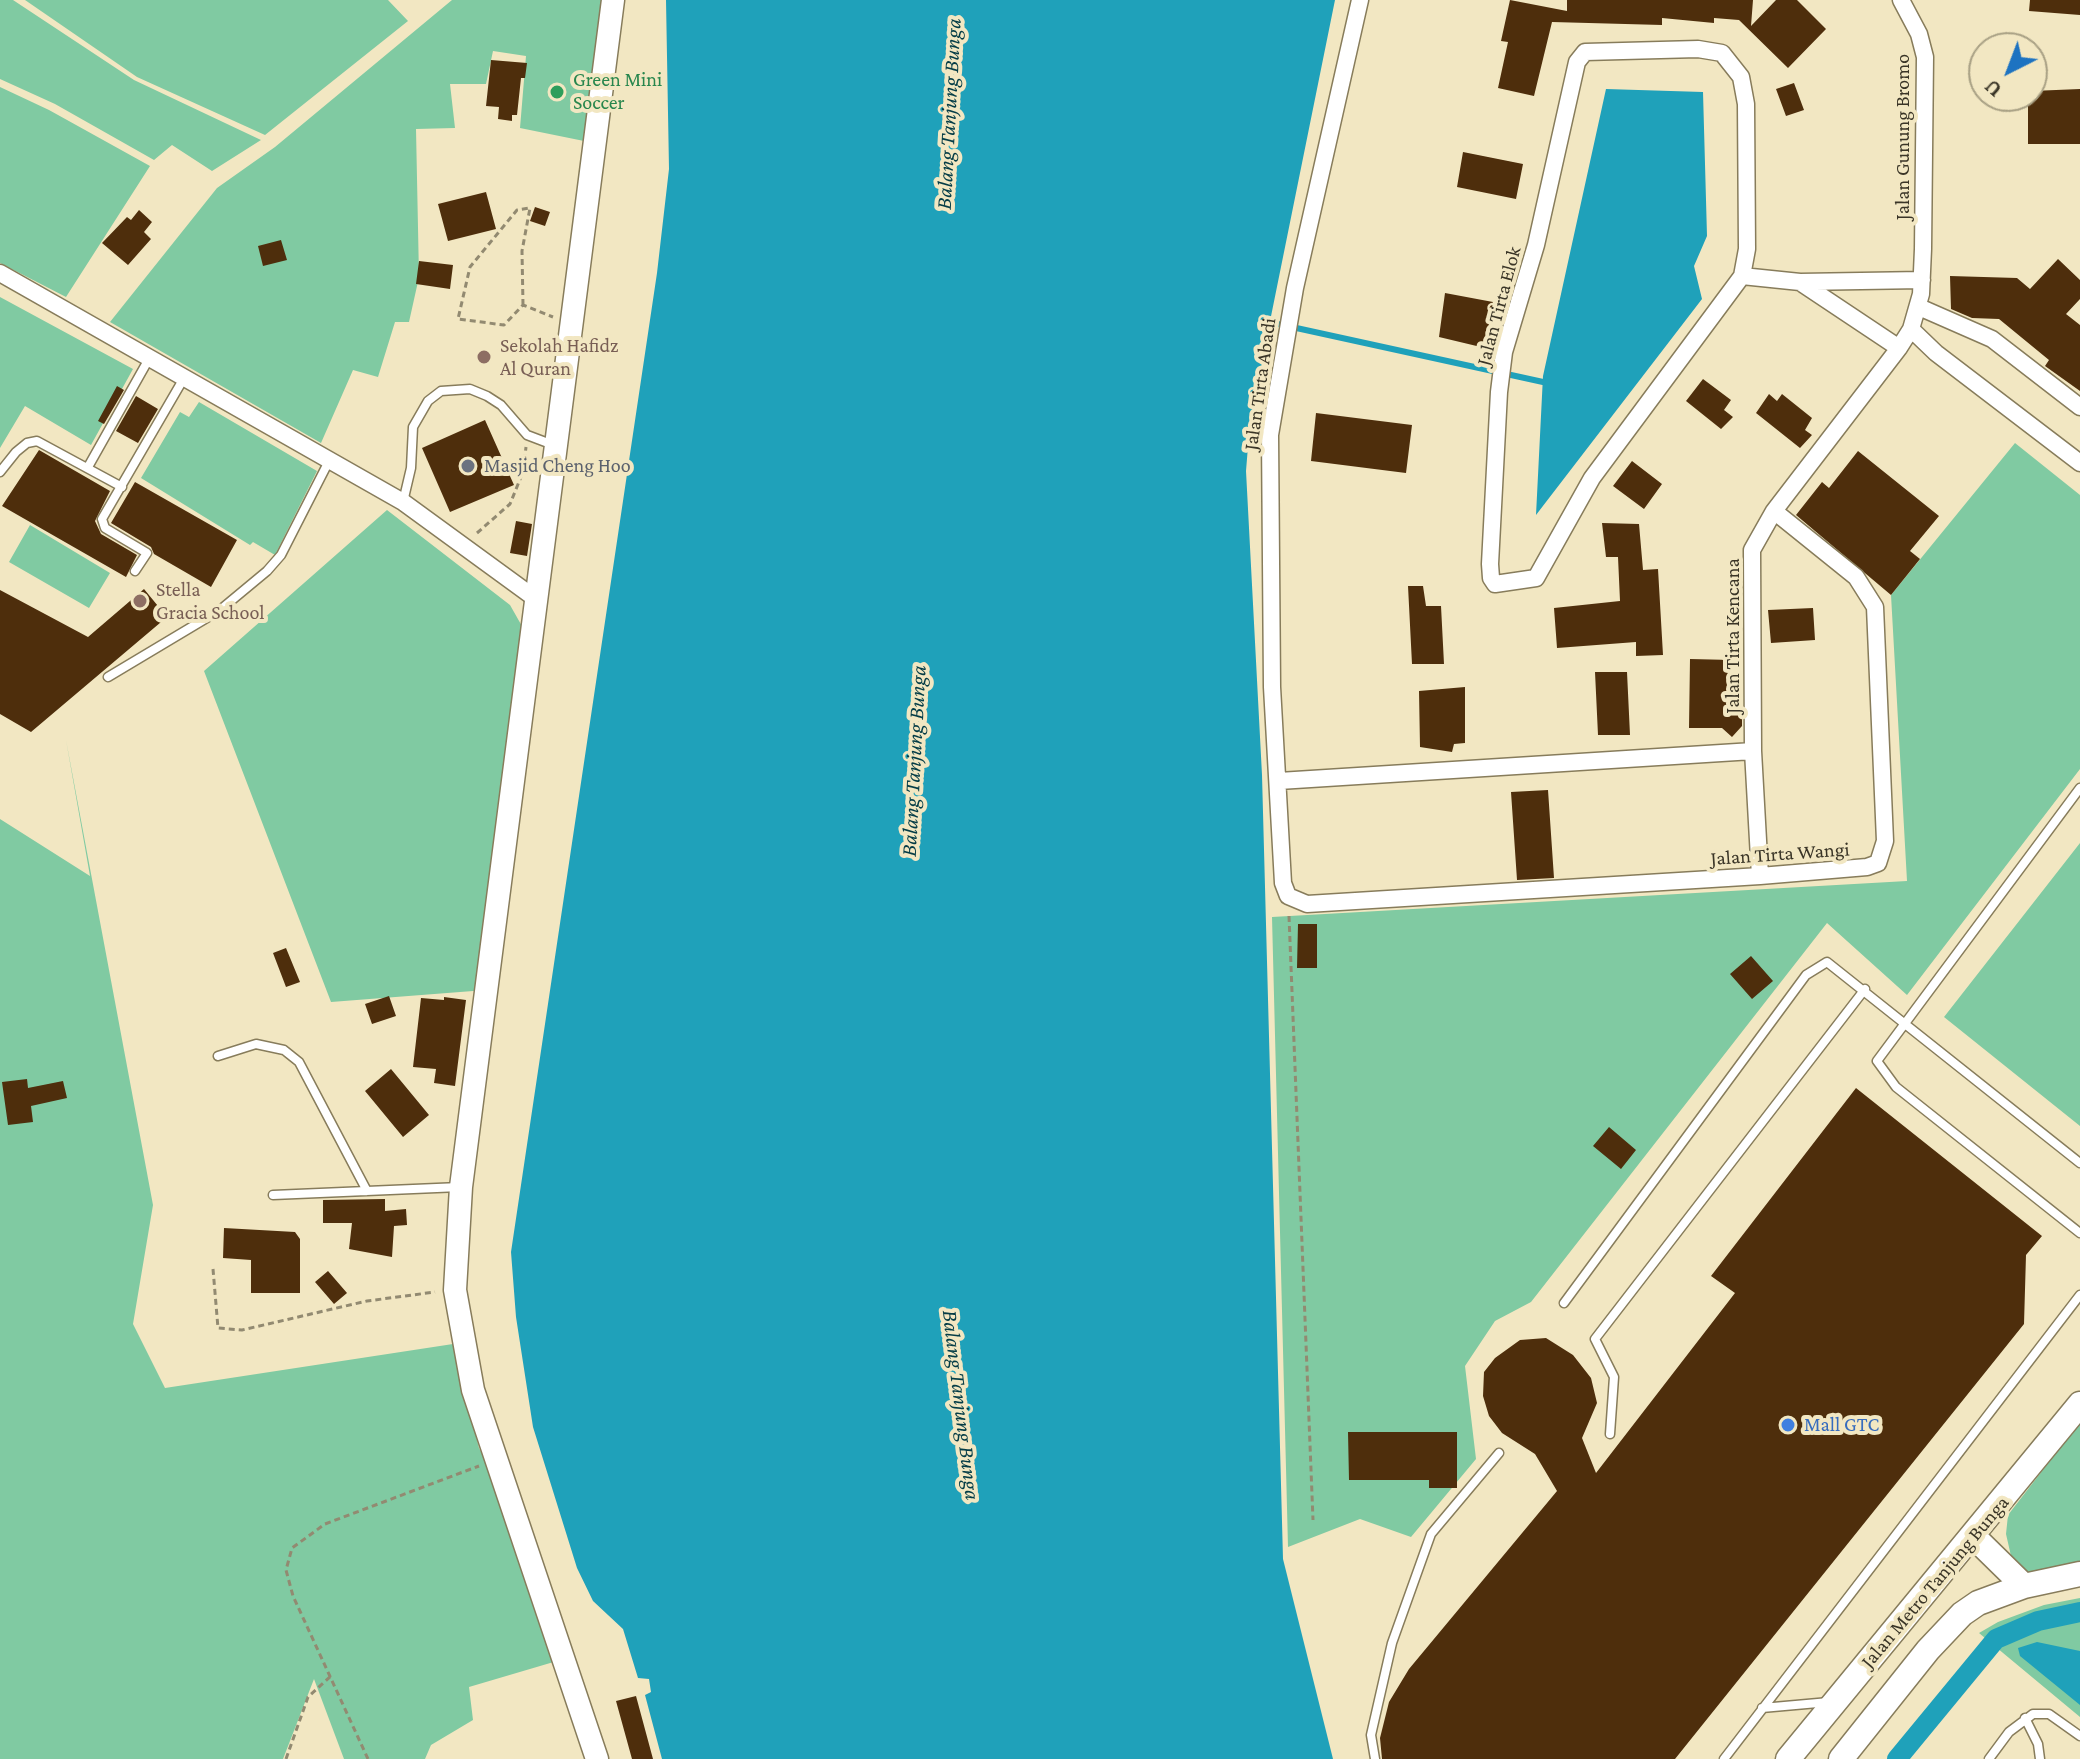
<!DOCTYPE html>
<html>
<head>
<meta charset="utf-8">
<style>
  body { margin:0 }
  #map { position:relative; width:2080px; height:1759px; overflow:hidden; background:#f2e7c2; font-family:"Crimson Pro",serif }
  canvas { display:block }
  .north { position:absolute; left:1968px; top:32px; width:80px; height:80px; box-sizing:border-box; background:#f2e7c2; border:2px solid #a8a084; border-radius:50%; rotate:222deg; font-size:22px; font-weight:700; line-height:32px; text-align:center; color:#3a3527 }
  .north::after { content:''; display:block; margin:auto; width:28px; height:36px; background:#1d73c1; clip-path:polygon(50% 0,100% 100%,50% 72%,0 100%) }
</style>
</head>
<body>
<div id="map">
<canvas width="2080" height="1759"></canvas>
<div class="north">U</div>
</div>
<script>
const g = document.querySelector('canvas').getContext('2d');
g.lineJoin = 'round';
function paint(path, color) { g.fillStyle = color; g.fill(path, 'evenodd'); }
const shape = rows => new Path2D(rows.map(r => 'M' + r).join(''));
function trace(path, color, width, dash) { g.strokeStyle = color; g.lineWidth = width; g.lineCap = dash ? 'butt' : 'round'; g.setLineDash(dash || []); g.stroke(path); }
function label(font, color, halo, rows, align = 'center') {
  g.font = font + ' "Crimson Pro",serif'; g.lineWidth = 8; g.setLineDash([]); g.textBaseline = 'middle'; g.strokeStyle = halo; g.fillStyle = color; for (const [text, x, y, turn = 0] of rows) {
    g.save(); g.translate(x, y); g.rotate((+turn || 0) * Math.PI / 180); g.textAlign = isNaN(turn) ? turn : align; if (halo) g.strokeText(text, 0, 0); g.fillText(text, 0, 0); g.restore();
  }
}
paint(shape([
  [0,0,13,0,134,80,261,140,212,171,172,145,154,160,55,104,0,79],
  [25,0,388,0,408,21,265,135,137,77],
  [452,0,602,0,584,141,520,128,526,56,493,51,486,84,450,84,455,128,416,129,419,277,409,322,395,322,378,377,353,370,321,443,110,322,217,188,275,147],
  [0,87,49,110,150,166,66,297,0,263],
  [0,297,133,369,91,445,25,406,0,448],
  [199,402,317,471,275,555,253,542,250,545,141,478,180,412,189,417],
  [2015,443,2080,495,2080,769,1907,995,1827,923,1531,1302,1495,1321,1465,1366,1476,1459,1411,1537,1360,1519,1288,1547,1272,917,1907,881,1891,595],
  [387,510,510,605,527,635,486,990,331,1002,204,671],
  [30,525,110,573,89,608,9,562],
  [66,740,153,1205,133,1324,165,1388,453,1344,479,1448,521,1530,557,1661,469,1687,473,1720,431,1745,425,1759,344,1759,314,1679,283,1759,0,1759,0,819,90,876],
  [2080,843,2080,1126,1944,1017],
  [2080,1422,2080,1564,2033,1575,2021,1570,2011,1556,2006,1534,2008,1515],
  [2080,1598,2080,1717,1979,1633,1998,1622,2044,1605]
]), '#80caa2');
paint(shape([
  [666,0,1335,0,1266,341,1249,434,1246,471,1262,775,1283,1559,1333,1759,662,1759,645,1695,651,1692,649,1679,638,1678,623,1629,593,1601,577,1568,533,1427,516,1317,511,1252,657,273,669,169],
  [1606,89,1703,92,1707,236,1694,266,1702,299,1536,515,1543,376],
  [2037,1642,2080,1651,2080,1705,2020,1656,2018,1648]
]), '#1fa1ba');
trace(shape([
  [1269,322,1543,382]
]), '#1fa1ba', 6);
trace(shape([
  [1897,1759,1996,1639,2038,1621,2080,1612]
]), '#1fa1ba', 20);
paint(shape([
  [1510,0,1567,11,1567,0,1753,0,1751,26,1776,0,1797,0,1826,29,1788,68,1739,20,1714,18,1714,23,1662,18,1662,25,1552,22,1534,96,1498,88,1508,42,1501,41],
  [2030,0,2080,0,2080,15,2029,11],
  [491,60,527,63,525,78,521,78,517,115,512,115,512,121,498,119,499,107,486,106],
  [1794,83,1804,110,1786,116,1776,89],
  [2032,91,2080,89,2080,144,2028,144,2028,96,2032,96],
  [1463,152,1523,164,1516,199,1457,187],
  [486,192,496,229,448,241,438,204],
  [535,207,550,212,545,226,530,221],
  [139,210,152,222,144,232,151,239,128,265,102,243,127,217,131,220],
  [281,240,287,260,263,266,258,246],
  [2058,259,2080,280,2080,299,2066,314,2080,325,2080,391,2045,366,2049,360,1999,319,1972,318,1951,309,1950,276,2017,278,2030,289],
  [419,261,453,265,450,289,416,284],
  [1445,293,1493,302,1485,348,1439,337],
  [1703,379,1731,400,1724,410,1733,417,1721,429,1686,401],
  [117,386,124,390,104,424,98,421],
  [1769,394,1777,401,1782,394,1812,418,1805,430,1812,435,1800,448,1756,413],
  [136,396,158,409,138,443,116,431],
  [1316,413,1412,425,1406,473,1311,461],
  [485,420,514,485,450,512,422,448],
  [39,450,110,491,95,521,101,534,137,555,126,577,2,506],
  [1858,451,1939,516,1910,551,1920,559,1891,595,1796,515,1822,482,1829,488],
  [1632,461,1662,484,1644,509,1613,486],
  [135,482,237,540,211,587,154,554,151,547,111,523],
  [516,521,532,524,527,556,510,553],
  [1602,523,1639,524,1643,570,1658,569,1663,655,1636,656,1636,642,1557,648,1554,608,1620,601,1618,557,1606,557],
  [1408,586,1423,586,1426,606,1441,606,1444,664,1412,664],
  [144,589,167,617,31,732,0,714,0,590,88,637],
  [1813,608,1815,640,1771,643,1768,610],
  [1690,659,1732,660,1732,701,1742,710,1742,726,1732,737,1722,728,1689,728],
  [1595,672,1627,672,1630,735,1598,735],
  [1465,687,1465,743,1454,744,1452,752,1420,747,1419,691],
  [1548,790,1554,878,1517,880,1511,792],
  [1298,924,1317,924,1317,968,1297,968],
  [286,948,300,982,286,987,273,953],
  [1751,956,1773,981,1752,999,1730,974],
  [389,996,396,1016,372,1024,365,1004],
  [444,997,466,1000,455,1086,434,1083,436,1069,413,1067,421,998,444,1000],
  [391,1069,429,1115,403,1137,365,1091],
  [27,1079,28,1088,63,1081,67,1098,31,1106,33,1122,8,1125,2,1082],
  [1856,1088,2042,1236,2026,1255,2024,1324,1675,1759,1382,1759,1380,1738,1389,1702,1409,1669,1557,1491,1535,1454,1502,1433,1489,1416,1483,1396,1484,1372,1495,1358,1520,1340,1546,1338,1573,1355,1591,1378,1597,1403,1582,1438,1596,1473,1735,1293,1711,1276],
  [1609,1127,1636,1150,1621,1169,1593,1146],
  [385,1199,385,1211,406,1209,407,1225,394,1226,392,1257,349,1249,352,1223,323,1223,323,1200],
  [224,1228,295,1232,300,1239,300,1293,251,1293,251,1260,223,1258],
  [328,1271,347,1293,334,1304,315,1282],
  [1348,1432,1457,1432,1457,1488,1429,1488,1429,1480,1349,1480],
  [636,1696,653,1759,632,1759,616,1701]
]), '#4e2e0c');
const service = shape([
  [88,467,150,357],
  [0,472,16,452,27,443,37,441,122,487],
  [403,502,411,468,413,427,428,401,441,391,470,389,487,396,501,405,527,435,556,446],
  [135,571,147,553,105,528,102,519,184,378],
  [108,677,220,610,267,571,281,555,329,461],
  [2080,788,1877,1061,1896,1087,2080,1233],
  [218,1056,256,1044,284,1050,299,1062,367,1191],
  [273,1195,460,1187],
  [1564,1303,1806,975,1827,962,2080,1163],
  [1610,1434,1614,1377,1595,1339,1865,989],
  [1762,1708,1829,1702],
  [2025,1718,2038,1744,2040,1759],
  [1375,1759,1371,1735,1392,1643,1431,1534,1499,1453],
  [1724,1759,2080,1295],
  [1989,1759,2009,1732,2033,1714,2049,1714,2080,1736]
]);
const minor = shape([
  [1360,0,1295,288,1270,435,1272,687,1283,883,1288,896,1307,904,1760,876,1867,867,1878,863,1885,841,1875,607,1856,577,1774,511],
  [1901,0,1919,34,1925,57,1923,249,1921,294,1911,329,1936,353,2080,463],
  [0,273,403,502,536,599],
  [1742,276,1592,478,1536,578,1495,584,1491,578,1490,564,1499,392,1504,352,1536,245,1577,62,1585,52,1698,49,1722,53,1741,77,1746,104,1747,249,1742,276,1800,282,1899,348,1911,329],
  [1800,282,1922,280],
  [1919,307,1992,339,2080,407],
  [1279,781,1753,751],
  [1760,876,1753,751,1752,550,1774,511,1899,348]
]);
const tertiary = shape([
  [597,1759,473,1390,455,1290,461,1187,613,0]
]);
const secondary = shape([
  [1974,1537,2024,1586],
  [1788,1759,2080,1404],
  [1841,1759,1928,1650,1962,1614,1978,1603,2024,1586,2080,1574]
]);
trace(service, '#877c5b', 11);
trace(minor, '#877c5b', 19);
trace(tertiary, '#877c5b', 25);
trace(secondary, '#877c5b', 27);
trace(shape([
  [523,305,522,251,530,208,517,210,470,267,458,319,504,325,523,305,553,317],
  [477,533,510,504,523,472,526,447],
  [1289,916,1313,1520],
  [213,1269,218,1328,242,1330,367,1301,435,1292],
  [286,1759,308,1697,332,1675],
  [368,1759,293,1596,286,1570,292,1548,325,1524,479,1466]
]), '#928a71', 3, [6, 4]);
trace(service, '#fff', 8);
trace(minor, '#fff', 16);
trace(tertiary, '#fff', 22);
trace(secondary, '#fff', 24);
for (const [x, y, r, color] of [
  [557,92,8,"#2e9e5b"],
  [484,357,8,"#8d6e63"],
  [468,466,8,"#6b7280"],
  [140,601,8,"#8d6e63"],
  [1788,1425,8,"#3f7fe0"]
]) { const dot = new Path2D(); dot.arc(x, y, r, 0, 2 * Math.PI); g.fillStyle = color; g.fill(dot); trace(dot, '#f2e7c2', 3); }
label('20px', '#27864d', '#f2e7c2', [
  ["Green Mini",573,80],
  ["Soccer",573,103]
], 'left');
label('20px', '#3a3527', '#f2e7c2', [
  ["Jalan Gunung Bromo",1903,137,-90],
  ["Jalan Tirta Elok",1499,306,-75],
  ["Jalan Tirta Abadi",1260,384,-82],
  ["Jalan Tirta Kencana",1733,636,-90],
  ["Jalan Tirta Wangi",1780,854,-4],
  ["Jalan Metro Tanjung Bunga",1935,1582,-50]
]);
label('20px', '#785e54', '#f2e7c2', [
  ["Sekolah Hafidz",500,346],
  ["Al Quran",500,369],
  ["Stella",156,590],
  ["Gracia School",156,613]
], 'left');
label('20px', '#5b616d', '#f2e7c2', [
  ["Masjid Cheng Hoo",484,466]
], 'left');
label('20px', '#366cbe', '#f2e7c2', [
  ["Mall GTC",1804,1425]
], 'left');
label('italic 22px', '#043c46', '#f2e7c2', [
  ["Balang Tanjung Bunga",949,114,-87],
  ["Balang Tanjung Bunga",914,761,-87],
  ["Balang Tanjung Bunga",961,1405,83]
]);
</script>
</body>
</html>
